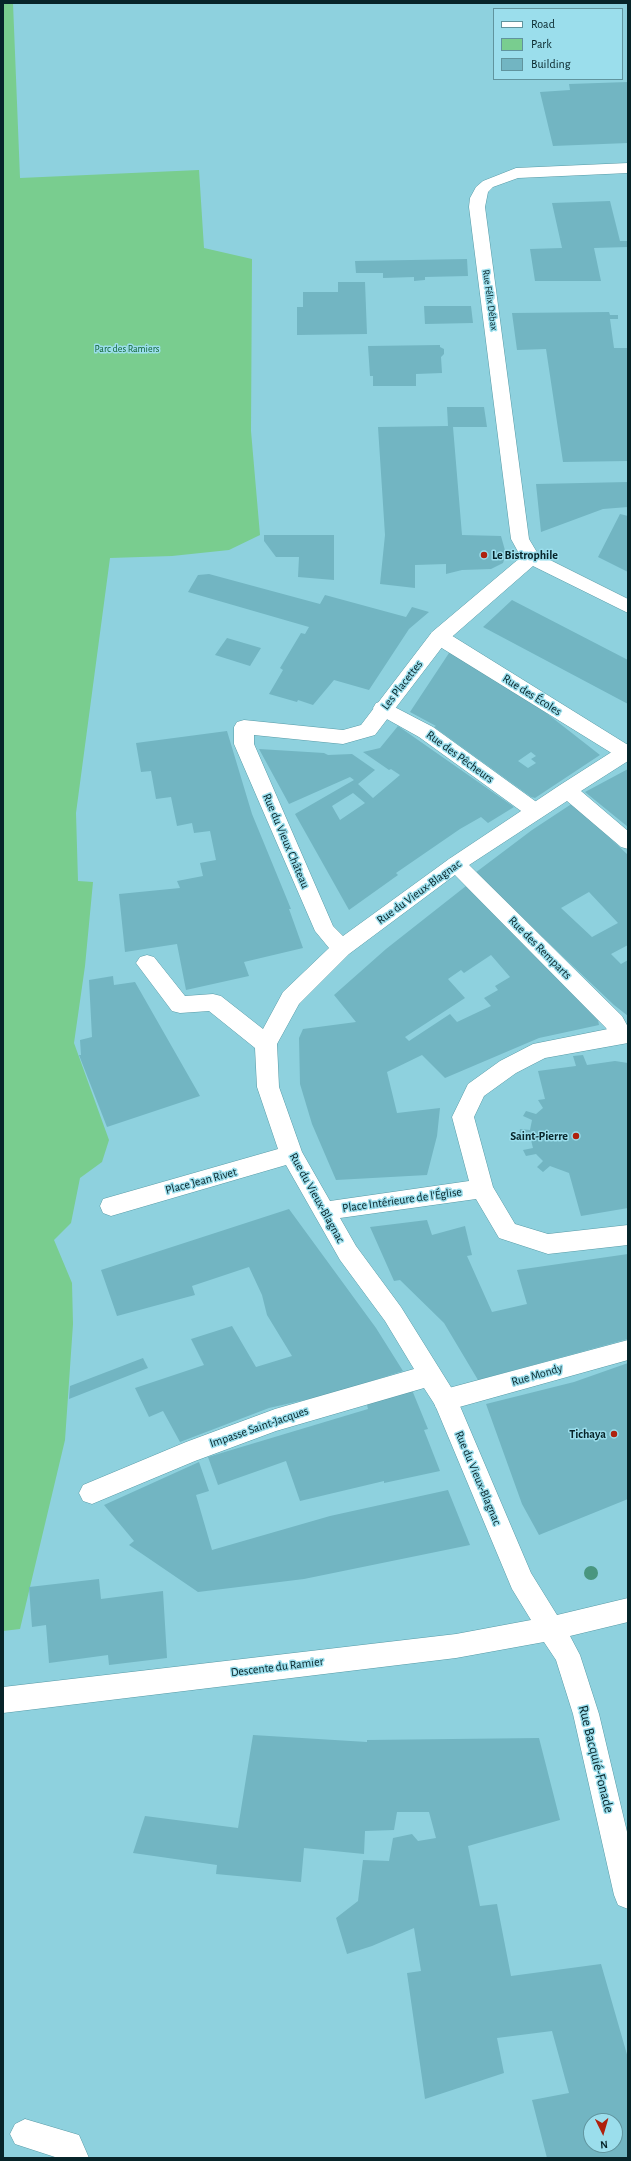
<!DOCTYPE html>
<html>
<head>
<meta charset="utf-8">
<style>
  body { margin:0 }
  #map { position:relative; width:631px; height:2161px; overflow:hidden; background:#8ed1de; font-family:"Alegreya Sans",sans-serif }
  canvas { display:block }
  .frame { position:absolute; inset:0; border:4px solid #072429; pointer-events:none }
  .legend { position:absolute; left:493px; top:8px; width:130px; height:72px; box-sizing:border-box; background:#9bdeec; border:1px solid #60949e; margin:0; padding:5px 7px; list-style:none; font-size:12px; color:#072429 }
  .legend li { display:flex; align-items:center; gap:8px; height:20px }
  .legend b { width:20px; border:1px solid #60949e }
  .north { position:absolute; left:583px; top:2113px; width:40px; height:40px; box-sizing:border-box; background:#9bdeec; border:1px solid #60949e; border-radius:50%; rotate:175deg; font-size:11px; font-weight:700; line-height:16px; text-align:center; color:#072429 }
  .north::after { content:''; display:block; margin:auto; width:14px; height:18px; background:#af210d; clip-path:polygon(50% 0,100% 100%,50% 72%,0 100%) }
</style>
</head>
<body>
<div id="map">
<canvas width="631" height="2161"></canvas>
<div class="frame"></div>
<ul class="legend">
<li><b style="height:5px;background:#fff"></b>Road</li>
<li><b style="height:11px;background:#79cd8f"></b>Park</li>
<li><b style="height:11px;background:#72b5c2"></b>Building</li>
</ul>
<div class="north">N</div>
</div>
<script>
const g = document.querySelector('canvas').getContext('2d');
g.lineJoin = 'round';
function paint(path, color) { g.fillStyle = color; g.fill(path, 'evenodd'); }
const shape = rows => new Path2D(rows.map(r => 'M' + r).join(''));
function trace(path, color, width, dash) { g.strokeStyle = color; g.lineWidth = width; g.lineCap = dash ? 'butt' : 'round'; g.setLineDash(dash || []); g.stroke(path); }
function label(font, color, halo, rows, align = 'center') {
  g.font = font + ' "Alegreya Sans",sans-serif'; g.lineWidth = 3; g.setLineDash([]); g.textBaseline = 'middle'; g.strokeStyle = halo; g.fillStyle = color; for (const [text, x, y, turn = 0] of rows) {
    g.save(); g.translate(x, y); g.rotate((+turn || 0) * Math.PI / 180); g.textAlign = isNaN(turn) ? turn : align; if (halo) g.strokeText(text, 0, 0); g.fillText(text, 0, 0); g.restore();
  }
}
paint(shape([
  [3,3,13,3,20,178,199,170,204,248,252,259,251,431,260,535,229,550,172,556,110,558,76,813,78,881,93,882,85,966,74,1043,109,1140,102,1162,80,1178,71,1223,54,1240,72,1283,73,1324,65,1440,20,1629,3,1631]
]), '#79cd8f');
paint(shape([
  [628,82,628,143,553,146,540,92,570,90,569,84],
  [610,201,620,241,628,241,628,247,594,248,601,281,535,281,530,249,562,248,552,203],
  [467,259,468,276,425,277,425,280,414,281,414,277,383,278,383,273,356,273,355,261],
  [338,282,365,282,367,334,297,335,297,307,303,307,303,292,338,292],
  [424,306,471,306,473,323,425,324],
  [609,312,610,315,618,315,618,319,610,319,614,348,628,348,628,461,563,462,546,349,517,350,512,313],
  [440,345,440,347,444,349,444,354,441,357,442,373,416,374,416,386,373,386,373,376,370,376,368,346],
  [447,407,484,407,487,427,453,427,462,535,501,536,506,554,503,563,491,569,462,570,446,574,446,564,415,565,415,588,380,584,385,535,378,427,448,426],
  [628,482,628,507,603,509,541,532,536,484],
  [620,514,628,516,628,572,598,557],
  [264,535,334,535,334,580,298,577,299,557,276,557,264,541],
  [209,574,320,604,325,595,406,617,412,607,429,612,409,629,369,690,334,680,313,705,298,700,297,702,269,694,283,670,280,668,301,633,305,634,309,627,188,592,198,575],
  [512,600,628,660,628,704,483,627],
  [227,638,261,648,250,666,215,655],
  [451,650,536,705,600,755,535,798,531,797,434,727,436,726,410,712],
  [531,752,536,756,531,759,536,763,528,768,518,761],
  [398,726,514,807,488,823,481,817,460,829,396,873,398,875,349,910,295,814,354,780,350,777,289,804,259,749,324,753,328,755,352,754,375,770,358,784,373,798,400,775,391,769,389,770,363,752,380,748],
  [353,793,365,803,340,820,332,806],
  [227,731,252,814,291,909,289,909,303,948,244,962,249,976,186,990,177,944,125,952,119,894,180,888,177,881,203,876,200,863,216,860,210,831,194,833,192,823,177,826,171,797,156,799,151,771,141,772,136,743],
  [628,769,628,827,585,792],
  [573,803,628,855,628,945,611,954,621,964,628,960,628,1016,614,1005,475,873,532,830],
  [589,892,618,923,592,937,561,908],
  [466,886,598,1020,599,1025,539,1038,445,1078,422,1055,387,1072,397,1113,440,1108,437,1136,427,1175,336,1180,312,1124,300,1084,299,1038,303,1029,356,1022,334,995,386,949],
  [491,955,510,977,495,986,498,990,484,998,491,1006,457,1022,450,1014,409,1041,405,1037,465,998,448,979,461,970,464,973],
  [113,976,114,985,135,982,200,1096,107,1127,79,1055,81,1055,80,1040,92,1037,89,980],
  [583,1055,587,1065,615,1061,628,1063,628,1208,581,1216,569,1173,550,1166,543,1172,537,1167,543,1161,536,1154,526,1156,523,1150,533,1148,530,1136,519,1135,520,1129,530,1130,532,1120,523,1116,526,1111,536,1114,543,1108,538,1100,545,1099,538,1071,576,1066,573,1056],
  [289,1209,376,1328,403,1371,331,1394,269,1408,180,1442,163,1411,149,1417,135,1388,204,1365,191,1339,232,1326,256,1367,292,1356,267,1315,262,1295,249,1267,192,1286,195,1295,117,1316,101,1270],
  [427,1220,432,1235,465,1226,472,1255,467,1256,492,1312,527,1304,517,1270,628,1254,628,1339,478,1380,444,1323,400,1280,394,1281,370,1227],
  [143,1358,148,1368,69,1399,70,1386],
  [628,1363,628,1499,539,1535,522,1504,486,1404,574,1382],
  [412,1390,428,1429,424,1430,440,1471,384,1483,384,1481,300,1501,286,1461,218,1485,208,1457,368,1409,366,1401],
  [199,1462,209,1491,196,1495,212,1550,330,1516,448,1490,470,1545,304,1579,198,1592,129,1545,134,1541,104,1505],
  [99,1579,101,1599,163,1591,167,1658,109,1665,108,1655,49,1663,46,1625,32,1627,29,1587],
  [253,1735,367,1742,367,1740,539,1738,560,1820,468,1846,480,1906,497,1904,511,1976,601,1964,628,2058,628,2158,547,2158,532,2100,569,2093,552,2031,497,2038,504,2073,425,2099,407,1973,421,1971,414,1928,372,1946,347,1954,336,1918,358,1901,363,1860,389,1861,393,1838,412,1834,418,1841,436,1838,429,1812,397,1812,394,1830,365,1831,364,1854,304,1848,301,1882,216,1874,217,1865,133,1853,145,1816,238,1828],
  [591,2121,615,2121,615,2145,591,2145]
]), '#72b5c2');
const pedestrian = shape([
  [439,631,446,632,628,745,628,758,618,757,432,642,430,637,432,632,439,631],
  [383,701,433,727,542,806,545,811,542,816,535,818,528,816,419,737,376,713,373,708,376,703,383,701],
  [456,856,463,859,622,1016,628,1027,628,1040,621,1043,613,1040,606,1028,449,869,446,864,449,859,456,856],
  [628,1340,628,1360,445,1411,436,1408,433,1400,436,1392,445,1389,628,1340]
]);
const minor = shape([
  [628,163,628,173,518,178,493,187,488,192,485,207,529,539,538,554,628,599,628,613,533,566,446,642,375,735,343,744,254,735,254,744,333,926,343,936,449,859,560,785,621,746,628,744,628,761,581,791,628,831,628,849,621,847,567,801,463,869,349,954,299,1004,277,1044,279,1087,302,1152,330,1201,469,1181,452,1117,468,1084,500,1061,533,1044,628,1025,628,1043,545,1058,516,1073,484,1096,474,1117,493,1187,515,1224,548,1234,628,1225,628,1245,548,1254,499,1238,476,1199,340,1218,356,1246,401,1307,454,1392,531,1573,557,1615,628,1598,628,1622,570,1636,580,1655,599,1714,628,1836,628,1909,618,1905,614,1895,573,1714,556,1660,544,1642,456,1658,3,1713,3,1687,456,1634,531,1620,512,1589,435,1405,424,1388,276,1431,195,1461,92,1504,83,1501,79,1493,83,1485,186,1442,275,1409,414,1369,385,1321,340,1260,286,1165,111,1216,103,1213,100,1206,103,1199,278,1149,257,1087,255,1048,209,1011,180,1013,172,1011,136,963,140,957,147,955,154,957,185,996,213,994,221,996,263,1029,283,992,329,948,315,931,234,744,234,727,237,722,244,720,343,730,361,725,432,632,521,557,511,539,469,207,470,198,476,187,483,181,516,168,628,163],
  [25,2119,79,2135,89,2158,58,2158,15,2144,10,2134,15,2124,25,2119]
]);
trace(pedestrian, '#579aa6', 1);
trace(minor, '#579aa6', 1);
paint(pedestrian, '#fff');
paint(minor, '#fff');
g.fillStyle = '#49967f';
for (const [x, y] of [
  [591,1573]
]) { g.beginPath(); g.arc(x, y, 7, 0, 2 * Math.PI); g.fill(); }
for (const [x, y, r, color] of [
  [484,555,4,"#af210d"],
  [576,1136,4,"#af210d"],
  [614,1434,4,"#af210d"]
]) { const dot = new Path2D(); dot.arc(x, y, r, 0, 2 * Math.PI); g.fillStyle = color; g.fill(dot); trace(dot, '#9bdeec', 1.5); }
label('10px', '#072429', '#9bdeec', [
  ["Rue Félix Débax",490,300,82]
]);
label('10px', '#106532', '#9bdeec', [
  ["Parc des Ramiers",127,349]
]);
label('bold 12px', '#072429', '#9bdeec', [
  ["Le Bistrophile",492,555,"left"],
  ["Saint-Pierre",568,1136],
  ["Tichaya",606,1434]
], 'right');
label('12px', '#072429', '#9bdeec', [
  ["Les Placettes",402,685,-52],
  ["Rue des Écoles",532,695,32],
  ["Rue des Pêcheurs",460,757,36],
  ["Rue du Vieux Château",286,841,67],
  ["Rue du Vieux-Blagnac",419,892,-36],
  ["Rue des Remparts",540,948,45],
  ["Place Jean Rivet",201,1181,-15],
  ["Rue du Vieux-Blagnac",317,1198,61],
  ["Place Intérieure de l'Église",402,1200,-8],
  ["Rue Mondy",537,1375,-16],
  ["Impasse Saint-Jacques",259,1427,-19],
  ["Rue du Vieux-Blagnac",478,1478,67],
  ["Descente du Ramier",277,1667,-7]
]);
label('14px', '#072429', '#9bdeec', [
  ["Rue Bacquié-Fonade",596,1759,76]
]);
</script>
</body>
</html>
